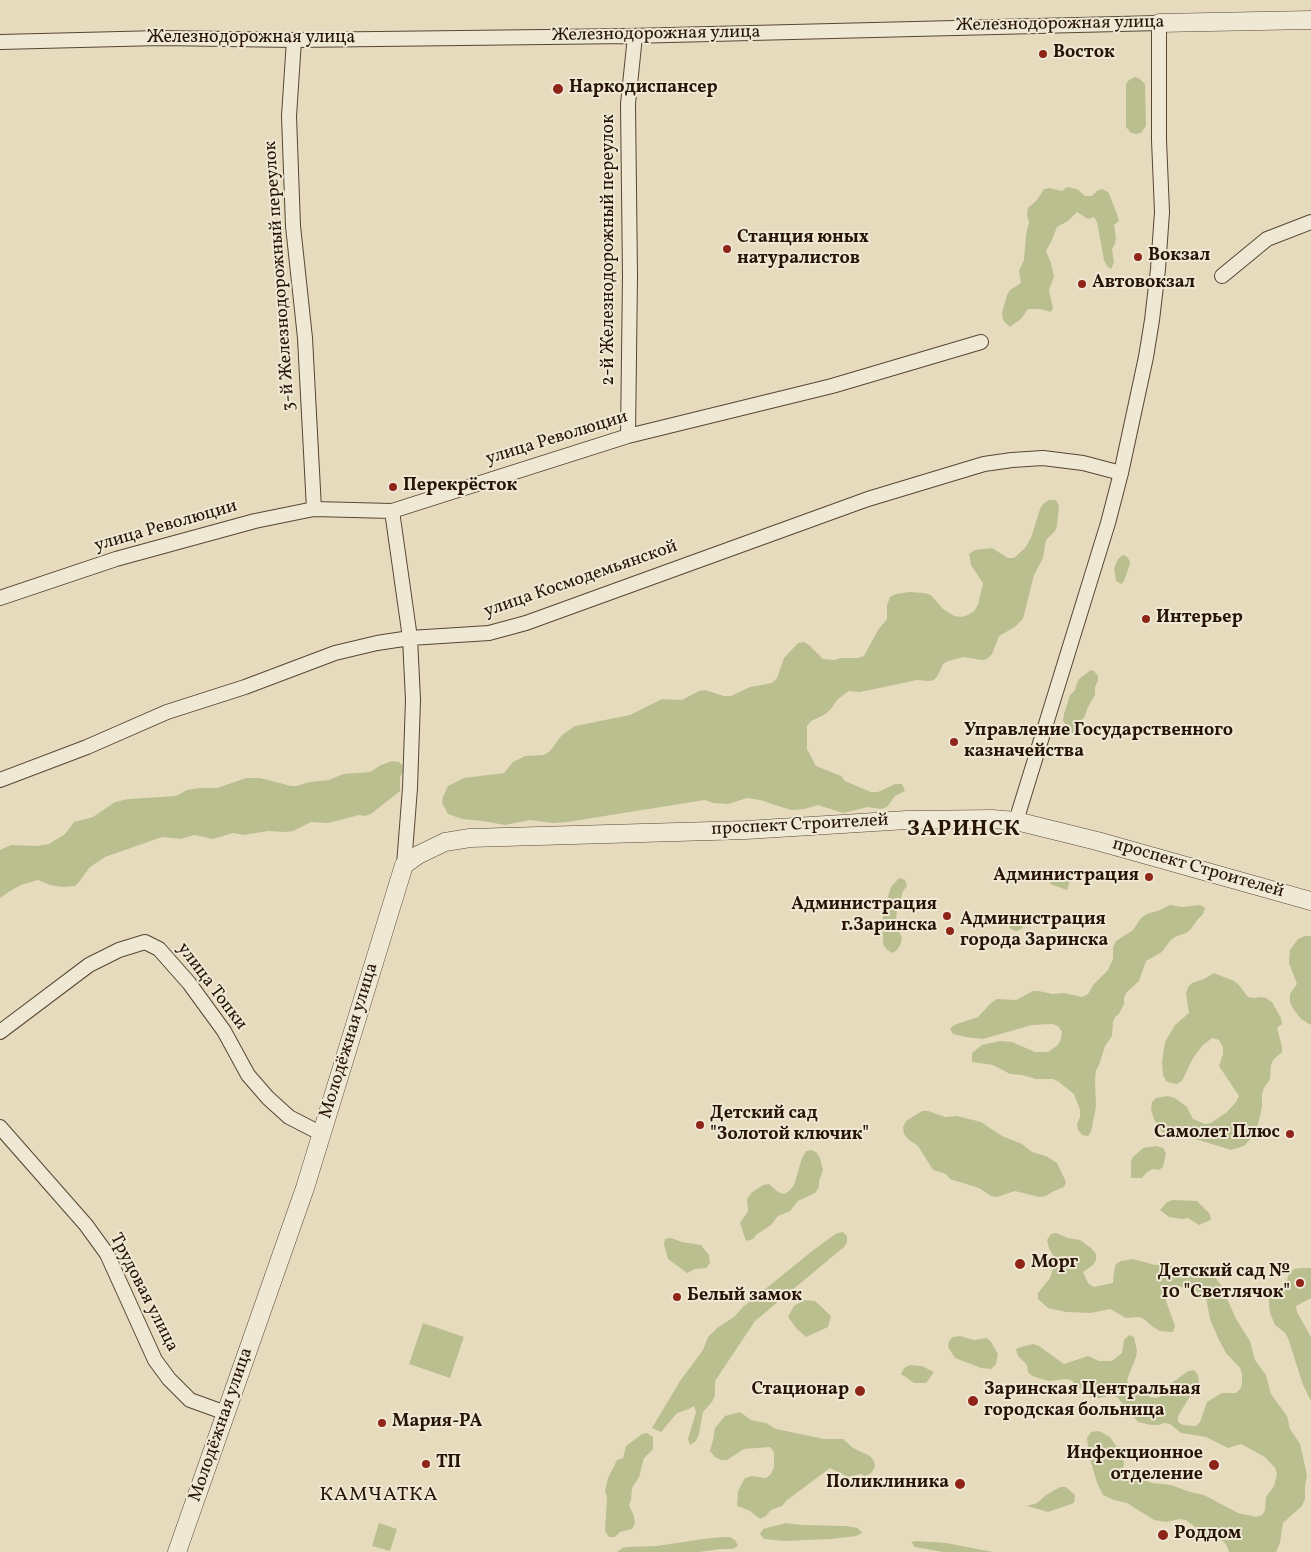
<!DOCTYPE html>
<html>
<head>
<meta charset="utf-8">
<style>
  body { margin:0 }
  canvas { display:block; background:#e7dbbe }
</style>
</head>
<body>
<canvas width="1311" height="1552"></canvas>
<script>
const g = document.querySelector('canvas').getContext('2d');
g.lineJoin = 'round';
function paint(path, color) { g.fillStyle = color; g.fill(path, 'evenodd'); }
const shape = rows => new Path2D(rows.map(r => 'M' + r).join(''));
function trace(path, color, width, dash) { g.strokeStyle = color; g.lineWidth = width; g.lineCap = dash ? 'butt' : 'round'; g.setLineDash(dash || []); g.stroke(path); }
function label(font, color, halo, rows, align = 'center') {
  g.font = font + ' Vollkorn,serif'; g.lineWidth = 4; g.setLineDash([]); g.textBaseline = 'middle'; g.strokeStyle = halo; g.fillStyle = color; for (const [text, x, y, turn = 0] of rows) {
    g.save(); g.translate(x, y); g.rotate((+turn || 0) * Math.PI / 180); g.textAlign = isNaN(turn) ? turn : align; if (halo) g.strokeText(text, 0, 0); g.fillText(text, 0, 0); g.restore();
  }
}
paint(shape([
  [1135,77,1140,79,1145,84,1146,126,1141,133,1136,134,1131,133,1126,127,1126,84,1129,80],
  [1067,187,1077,189,1085,196,1092,196,1097,191,1102,189,1108,192,1110,196,1117,214,1119,221,1114,225,1116,237,1115,244,1112,249,1114,262,1111,269,1107,266,1104,260,1097,222,1094,217,1088,219,1077,212,1068,221,1057,227,1052,240,1046,251,1051,263,1054,277,1049,290,1053,308,1051,312,1040,309,1028,309,1021,319,1010,327,1003,320,1002,313,1007,295,1010,290,1021,283,1019,271,1024,260,1026,235,1029,222,1027,215,1028,208,1037,200,1044,189,1050,188,1062,191],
  [1049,500,1056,500,1059,506,1057,526,1055,531,1046,540,1043,558,1034,575,1023,619,1015,627,999,636,992,654,987,659,982,660,964,657,948,661,943,664,938,675,934,680,929,681,917,680,860,692,849,691,838,699,830,710,824,715,811,721,807,726,807,749,816,766,841,776,845,781,871,792,878,792,895,784,902,784,905,791,895,796,887,807,881,809,868,807,843,813,818,805,804,809,791,810,760,800,747,798,728,804,713,803,705,800,567,822,553,823,530,820,505,825,483,821,462,819,448,814,442,803,443,797,448,786,464,778,504,773,513,762,525,756,544,755,550,751,562,735,575,726,630,715,662,699,682,700,699,691,705,690,724,696,731,696,750,687,772,683,777,678,784,658,798,643,804,642,809,645,823,659,835,660,840,658,858,658,864,656,878,630,887,619,887,605,890,597,896,594,909,592,924,593,931,595,943,609,954,616,961,617,968,615,974,611,978,605,983,583,971,565,969,554,975,550,992,548,1008,558,1014,558,1025,548,1031,538,1040,509,1043,504],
  [1123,555,1126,556,1130,561,1130,564,1124,581,1121,584,1116,581,1114,568,1118,559],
  [1091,670,1094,671,1098,676,1098,681,1095,687,1095,695,1088,707,1084,718,1079,722,1078,732,1075,734,1072,733,1063,721,1064,714,1070,695,1075,690,1077,683,1079,679],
  [392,761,399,762,403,766,403,772,400,777,400,791,371,814,365,816,359,815,328,823,311,822,293,831,286,832,268,831,244,835,233,833,213,839,194,835,181,839,162,837,105,857,90,867,79,882,75,886,62,887,50,885,38,880,21,885,10,891,0,898,0,850,11,845,36,846,49,844,65,834,74,822,93,817,115,802,128,799,176,796,187,790,199,788,217,788,246,778,260,778,291,786,297,786,310,782,329,780,343,774,370,772,381,765],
  [1055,869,1072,875,1067,890,1050,884],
  [899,878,905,880,907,886,903,891,900,902,897,908,896,920,896,925,902,938,901,943,898,949,893,953,887,950,883,944,883,912,891,887],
  [1170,905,1182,907,1200,905,1205,908,1203,914,1198,919,1191,929,1186,933,1175,937,1170,941,1162,952,1146,961,1139,981,1126,993,1124,999,1124,1004,1119,1014,1115,1017,1113,1022,1112,1036,1105,1046,1099,1065,1096,1070,1095,1081,1096,1107,1091,1132,1088,1136,1082,1135,1078,1130,1077,1124,1080,1117,1080,1110,1074,1094,1059,1082,1053,1079,1036,1079,1022,1075,1010,1074,993,1065,972,1062,972,1053,982,1045,1000,1041,1012,1042,1035,1052,1048,1052,1058,1045,1061,1039,1062,1032,1058,1026,1052,1024,1032,1025,983,1039,965,1037,953,1034,950,1029,954,1025,978,1017,991,1003,997,999,1016,1000,1033,991,1039,991,1052,994,1064,993,1082,997,1088,994,1094,984,1108,970,1113,959,1113,947,1116,941,1133,930,1141,918,1147,914,1160,910],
  '1009 924a7 7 0 1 1 14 0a7 7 0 1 1-14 0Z',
  [1305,936,1311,936,1311,1025,1301,1019,1292,1007,1290,1002,1290,994,1297,984,1289,963,1290,950,1298,939],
  [1214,973,1234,981,1239,985,1248,997,1254,998,1260,997,1266,998,1272,1002,1281,1018,1282,1024,1277,1028,1282,1047,1282,1052,1273,1060,1271,1065,1270,1079,1264,1088,1262,1094,1262,1107,1256,1133,1244,1146,1231,1150,1186,1136,1167,1135,1162,1132,1154,1119,1151,1110,1152,1102,1156,1098,1168,1096,1175,1098,1187,1107,1193,1119,1205,1124,1211,1123,1227,1112,1236,1102,1239,1096,1219,1066,1223,1054,1223,1047,1219,1040,1212,1038,1202,1046,1193,1058,1182,1081,1177,1084,1171,1083,1166,1081,1163,1075,1162,1062,1165,1042,1175,1025,1189,1013,1186,994,1188,987,1192,983,1204,979],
  [922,1111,928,1111,945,1117,957,1116,981,1122,1002,1136,1022,1144,1032,1152,1046,1156,1057,1163,1066,1182,1064,1187,1052,1192,1046,1196,1039,1197,1015,1191,997,1197,991,1196,979,1188,950,1179,946,1174,933,1170,918,1146,908,1139,904,1134,903,1127,906,1121],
  [1156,1146,1163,1148,1166,1153,1163,1167,1159,1170,1153,1169,1147,1172,1142,1178,1131,1178,1131,1162,1133,1157,1143,1148],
  [812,1150,817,1153,820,1158,823,1170,819,1181,819,1187,815,1193,798,1201,790,1211,778,1216,771,1225,756,1235,753,1239,746,1241,740,1223,748,1211,747,1199,751,1193,763,1185,769,1184,778,1192,784,1194,789,1191,794,1185,802,1158,806,1151],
  [1173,1200,1197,1201,1210,1214,1211,1220,1199,1225,1188,1218,1182,1219,1169,1217,1160,1210,1167,1202],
  [843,1232,847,1236,847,1242,844,1247,755,1321,715,1381,715,1395,712,1402,703,1412,699,1434,696,1441,690,1445,688,1439,696,1412,694,1406,689,1409,677,1413,661,1432,652,1428,680,1381,703,1350,708,1337,717,1328,734,1317,743,1307,816,1248,837,1233],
  [1056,1233,1068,1238,1080,1240,1091,1248,1096,1254,1096,1260,1093,1265,1083,1272,1088,1283,1094,1287,1113,1283,1114,1271,1116,1264,1121,1261,1133,1259,1155,1265,1169,1265,1180,1270,1197,1273,1203,1271,1214,1276,1221,1285,1236,1319,1250,1341,1255,1360,1266,1375,1271,1394,1287,1416,1290,1429,1300,1444,1307,1475,1305,1486,1305,1499,1302,1506,1283,1523,1280,1543,1276,1552,1229,1552,1227,1546,1223,1541,1204,1534,1186,1520,1180,1519,1166,1522,1154,1520,1127,1503,1114,1500,1103,1495,1097,1483,1089,1455,1087,1438,1091,1432,1099,1431,1110,1437,1122,1455,1124,1463,1123,1469,1128,1474,1152,1483,1171,1485,1190,1492,1204,1495,1238,1513,1256,1517,1262,1515,1265,1510,1266,1497,1274,1486,1277,1474,1275,1468,1265,1457,1241,1444,1228,1448,1206,1437,1181,1433,1170,1424,1164,1423,1158,1425,1151,1425,1138,1422,1117,1397,1111,1395,1096,1399,1089,1396,1071,1380,1065,1379,1050,1381,1045,1380,1032,1376,1028,1372,1027,1365,1018,1356,1016,1349,1021,1347,1033,1344,1039,1346,1064,1364,1088,1356,1099,1361,1112,1361,1122,1353,1124,1340,1129,1335,1134,1337,1137,1351,1136,1357,1127,1380,1129,1385,1141,1389,1150,1397,1156,1398,1161,1396,1173,1382,1188,1371,1194,1370,1198,1375,1199,1382,1197,1389,1189,1398,1178,1416,1178,1422,1183,1425,1196,1426,1200,1422,1207,1402,1222,1393,1236,1393,1241,1388,1242,1382,1242,1374,1240,1368,1226,1353,1218,1338,1210,1319,1206,1298,1202,1293,1175,1285,1170,1288,1166,1292,1165,1298,1175,1326,1173,1332,1160,1331,1153,1327,1144,1319,1139,1317,1126,1318,1110,1309,1091,1313,1066,1312,1048,1308,1038,1299,1038,1293,1050,1278,1054,1266,1055,1259,1049,1248,1047,1240,1051,1234],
  [671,1238,682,1242,701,1245,709,1255,710,1263,706,1268,695,1269,687,1273,668,1259,664,1245,665,1239],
  [1300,1268,1311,1268,1311,1298,1296,1306,1297,1312,1311,1337,1311,1401,1303,1385,1288,1338,1285,1333,1275,1325,1270,1313,1269,1304,1269,1295,1273,1289,1285,1286,1289,1274,1294,1269],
  [804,1300,815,1301,831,1316,828,1327,806,1337,797,1329,788,1317,794,1306],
  [423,1323,464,1337,450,1378,409,1364],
  [960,1336,974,1340,987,1338,991,1342,998,1354,996,1364,991,1369,981,1368,955,1358,948,1347,949,1341,953,1337],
  [910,1365,922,1366,934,1372,926,1383,914,1383,901,1374,904,1368],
  [740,1412,751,1420,766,1423,776,1429,824,1439,843,1439,853,1448,870,1456,874,1461,875,1467,871,1473,865,1476,860,1474,848,1477,830,1468,786,1501,782,1506,771,1510,766,1516,760,1519,750,1511,737,1506,738,1491,745,1478,752,1476,766,1478,771,1474,774,1467,774,1452,770,1447,744,1449,727,1460,721,1460,715,1457,710,1451,713,1440,715,1428,725,1416],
  [647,1433,653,1437,653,1449,644,1458,639,1477,632,1488,631,1500,629,1505,634,1516,635,1524,632,1529,620,1532,615,1537,609,1537,605,1531,607,1497,605,1491,608,1478,617,1460,623,1458,626,1446,642,1434],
  [1060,1487,1066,1487,1075,1495,1074,1503,1048,1512,1027,1506,1037,1503,1046,1495],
  [379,1523,397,1529,390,1551,372,1546],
  [786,1523,802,1525,846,1526,858,1528,862,1533,856,1536,831,1539,783,1541,764,1539,760,1534,763,1529],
  [723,1537,730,1537,735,1540,738,1546,733,1549,721,1549,699,1552,617,1552,622,1548,627,1547,657,1546,703,1539],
  [916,1541,946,1543,993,1552,943,1552,915,1547,911,1542]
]), '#babf8f');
const minor = shape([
  [294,40,289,116,293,226,305,338,314,509],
  [0,42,160,38,294,40,629,36,1159,23,1159,140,1162,212,1158,269,1152,320,1146,357,1121,473,1108,523,1016,821],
  [1222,276,1267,239,1311,222],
  [628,436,630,276,628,104,635,36],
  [392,511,410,638,413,700,410,788,404,865],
  [0,598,116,559,255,521,314,509,392,511,628,436,832,386,981,342],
  [0,780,87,747,167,712,245,687,335,653,377,643,410,638,489,633,526,623,868,499,984,464,1012,460,1043,458,1083,463,1121,473],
  [0,1032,89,965,119,950,145,942,159,949,189,983,224,1031,248,1075,268,1098,289,1117,322,1134],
  [0,1127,86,1225,107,1254,155,1360,169,1379,190,1400,226,1413]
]);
const tertiary = shape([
  [1159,23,1311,20],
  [177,1552,305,1188,404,865,418,855,445,842,470,838,746,830,907,820,992,819,1016,821,1097,841,1311,901]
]);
trace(minor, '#574633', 16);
trace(tertiary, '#574633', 19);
trace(minor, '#efe8d5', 14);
trace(tertiary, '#efe8d5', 18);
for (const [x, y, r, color] of [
  [1043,54,5,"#8f2418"],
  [558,89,6,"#8f2418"],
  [727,249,5,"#8f2418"],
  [1138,257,5,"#8f2418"],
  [1082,284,5,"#8f2418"],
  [393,487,5,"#8f2418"],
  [1146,619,5,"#8f2418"],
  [954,742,5,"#8f2418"],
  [1149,877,5,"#8f2418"],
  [947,916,5,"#8f2418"],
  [950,931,5,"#8f2418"],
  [700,1125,5,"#8f2418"],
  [1290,1134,5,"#8f2418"],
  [1020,1264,6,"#8f2418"],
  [1300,1283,5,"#8f2418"],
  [677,1297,5,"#8f2418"],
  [860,1391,6,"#8f2418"],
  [973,1401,6,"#8f2418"],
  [382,1423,5,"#8f2418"],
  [426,1464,5,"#8f2418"],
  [1214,1465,6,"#8f2418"],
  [960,1484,6,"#8f2418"],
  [1163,1535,6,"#8f2418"]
]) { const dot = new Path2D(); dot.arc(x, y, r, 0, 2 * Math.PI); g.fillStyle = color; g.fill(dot); trace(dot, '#efe8d5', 2); }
label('18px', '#271405', '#efe8d5', [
  ["Железнодорожная улица",1060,25,-1],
  ["Железнодорожная улица",656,35,-1],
  ["Железнодорожная улица",251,39],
  ["2-й Железнодорожный переулок",610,250,-90],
  ["3-й Железнодорожный переулок",281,276,-94],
  ["улица Революции",557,439,-17],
  ["улица Революции",166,527,-16],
  ["улица Космодемьянской",581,580,-19],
  ["проспект Строителей",800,826,-3],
  ["проспект Строителей",1198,869,16],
  ["улица Топки",211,987,53],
  ["Молодёжная улица",350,1041,-73],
  ["Трудовая улица",143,1293,63],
  ["Молодёжная улица",222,1425,-71]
]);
label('bold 18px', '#271405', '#efe8d5', [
  ["Восток",1053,54],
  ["Наркодиспансер",569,89],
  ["Станция юных",737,239],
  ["натуралистов",737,260],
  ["Вокзал",1148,257],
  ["Автовокзал",1092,284],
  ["Перекрёсток",403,487],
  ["Интерьер",1156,619],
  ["Управление Государственного",964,732],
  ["казначейства",964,753],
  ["Администрация",1139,877,"right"],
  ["Администрация",937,906,"right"],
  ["г.Заринска",937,927,"right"],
  ["Администрация",960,921],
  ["города Заринска",960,942],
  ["Детский сад",710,1115],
  ["\"Золотой ключик\"",710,1136],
  ["Самолет Плюс",1280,1134,"right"],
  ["Морг",1031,1264],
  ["Детский сад №",1290,1273,"right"],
  ["10 \"Светлячок\"",1290,1294,"right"],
  ["Белый замок",687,1297],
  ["Стационар",849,1391,"right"],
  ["Заринская Центральная",984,1391],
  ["городская больница",984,1412],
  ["Мария-РА",392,1423],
  ["Инфекционное",1203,1455,"right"],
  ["отделение",1203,1476,"right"],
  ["ТП",436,1464],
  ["Поликлиника",949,1484,"right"],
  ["Роддом",1174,1535]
], 'left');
g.letterSpacing = '1px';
label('20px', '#271405', '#efe8d5', [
  ["КАМЧАТКА",379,1496]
]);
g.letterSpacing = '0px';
g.letterSpacing = '1px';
label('bold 22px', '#271405', '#efe8d5', [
  ["ЗАРИНСК",964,831]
]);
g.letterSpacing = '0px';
</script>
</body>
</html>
